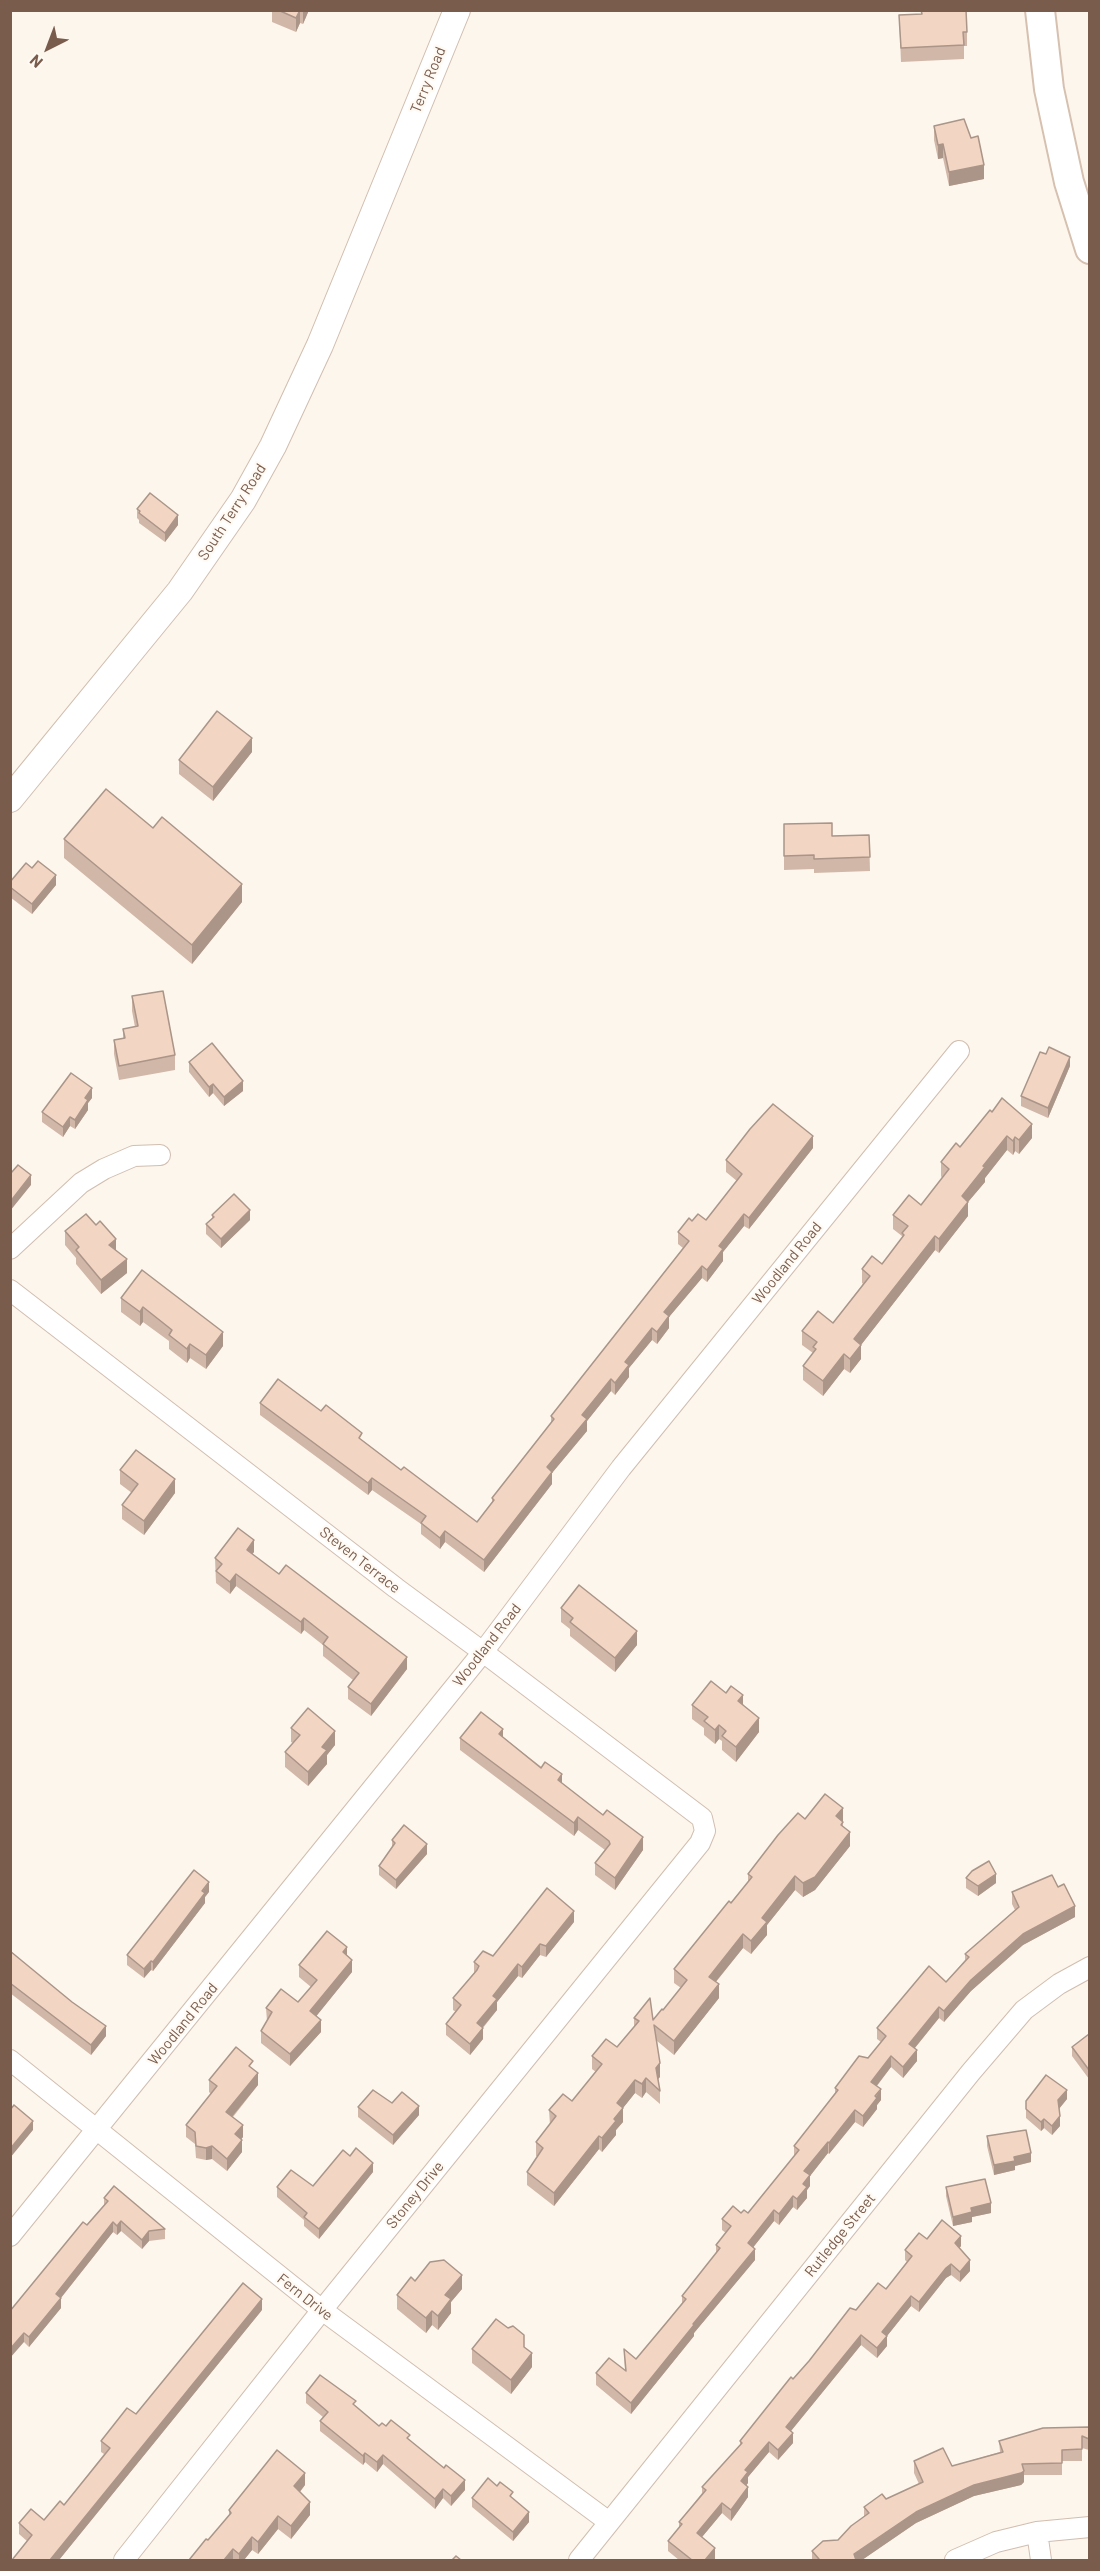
<!DOCTYPE html>
<html>
<head>
<meta charset="utf-8">
<style>
  body { margin:0 }
  #map { position:relative; width:1100px; height:2571px; overflow:hidden; background:#fdf6ec; font-family:Barlow,sans-serif }
  canvas { display:block }
  .frame { position:absolute; inset:0; border:12px solid #7a5c4d; pointer-events:none }
  .north { position:absolute; left:18px; top:18px; width:60px; height:60px; -webkit-text-stroke:4px #fffaf3; paint-order:stroke; rotate:222deg; font-size:16px; font-weight:700; line-height:24px; text-align:center; color:#7a5c4d }
  .north::after { content:''; display:block; margin:auto; width:21px; height:27px; background:#7a5c4d; clip-path:polygon(50% 0,100% 100%,50% 72%,0 100%) }
</style>
</head>
<body>
<div id="map">
<canvas width="1100" height="2571"></canvas>
<div class="frame"></div>
<div class="north">N</div>
</div>
<script>
const g = document.querySelector('canvas').getContext('2d');
g.lineJoin = 'round';
const shape = rows => new Path2D(rows.map(r => 'M' + r).join(''));
function trace(path, color, width, dash) { g.strokeStyle = color; g.lineWidth = width; g.lineCap = dash ? 'butt' : 'round'; g.setLineDash(dash || []); g.stroke(path); }
function paint(path, color) { g.fillStyle = color; g.fill(path, 'evenodd'); }
function label(font, color, halo, rows, align = 'center') {
  g.font = font + ' Barlow,sans-serif'; g.lineWidth = 4.5; g.setLineDash([]); g.textBaseline = 'middle'; g.strokeStyle = halo; g.fillStyle = color; for (const [text, x, y, turn = 0] of rows) {
    g.save(); g.translate(x, y); g.rotate((+turn || 0) * Math.PI / 180); g.textAlign = isNaN(turn) ? turn : align; if (halo) g.strokeText(text, 0, 0); g.fillText(text, 0, 0); g.restore();
  }
}
const minor = shape([
  [10,1249,81,1183,104,1169,134,1156,160,1155],
  [10,1290,396,1588,483,1652,702,1818,705,1831,700,1843,322,2310,124,2560],
  [10,2060,322,2310,609,2522],
  [10,2236,483,1652,621,1468,959,1051],
  [1037,2532,1041,2560],
  [579,2560,971,2072,1024,2010,1059,1984,1090,1967],
  [955,2560,996,2542,1037,2532,1090,2527]
]);
const tertiary = shape([
  [10,799,180,591,243,500,273,446,320,345,457,10]
]);
const secondary = shape([
  [1040,10,1049,89,1069,182,1090,249]
]);
trace(minor, '#d1beb0', 22);
trace(tertiary, '#d1beb0', 28);
trace(secondary, '#d6c0b0', 32);
trace(minor, '#fff', 20);
trace(tertiary, '#fff', 26);
trace(secondary, '#fff', 28);
paint(shape([
  [272,10,309,10,303,24,300,23,296,32,272,22],
  [922,14,967,32,967,46,964,46,964,59,901,62,899,15],
  [934,126,984,179,949,186,943,158,938,159,934,140],
  [137,509,178,525,165,542,139,523,139,520,137,518],
  [252,752,213,801,179,774,179,760],
  [784,824,832,836,869,835,870,871,814,873,814,869,784,870],
  [153,828,242,902,192,964,64,858,64,839],
  [10,882,56,885,32,914,10,897],
  [132,996,175,1055,175,1070,119,1080,114,1054,114,1040,123,1039,123,1029,135,1027,132,1011],
  [189,1062,243,1091,224,1106,213,1093,209,1097,189,1072],
  [1070,1066,1048,1118,1021,1106,1021,1096],
  [92,1098,88,1103,88,1110,75,1129,70,1126,63,1137,42,1122,42,1112],
  [990,1110,1032,1138,1019,1154,1015,1151,1013,1155,1007,1150,985,1178,985,1182,968,1202,968,1216,939,1253,935,1250,861,1345,861,1359,850,1373,844,1369,823,1396,803,1380,803,1366,813,1353,802,1345,802,1331,833,1323,863,1284,862,1283,862,1269,882,1264,902,1238,902,1236,893,1229,893,1215,921,1205,942,1178,941,1176,941,1162,960,1147],
  [813,1148,749,1229,744,1226,723,1252,723,1261,707,1282,702,1278,669,1317,669,1328,657,1344,652,1340,629,1368,629,1377,615,1395,611,1391,587,1421,587,1431,552,1473,552,1484,484,1572,445,1542,440,1549,421,1534,421,1524,372,1490,368,1495,260,1415,260,1403,362,1440,401,1470,477,1522,492,1502,492,1498,551,1423,551,1416,683,1248,678,1244,678,1232,692,1221,706,1220,737,1181,726,1172,726,1160],
  [212,1215,250,1220,221,1248,206,1234,206,1224,212,1218],
  [65,1231,116,1250,127,1273,101,1294,76,1264,76,1258,65,1245],
  [142,1270,223,1346,206,1369,190,1358,187,1363,169,1349,169,1341,143,1322,140,1326,121,1312,121,1298],
  [120,1470,175,1493,144,1535,122,1519,122,1505,132,1493,120,1484],
  [254,1552,252,1554,407,1669,371,1716,348,1699,348,1687,353,1680,323,1656,323,1645,304,1630,301,1634,236,1586,230,1594,216,1583,215,1558],
  [561,1608,637,1645,615,1672,570,1636,570,1629,561,1622],
  [726,1693,743,1704,759,1732,736,1762,722,1750,722,1741,719,1739,715,1744,704,1735,704,1728,692,1719,692,1705],
  [291,1728,335,1745,327,1755,327,1764,308,1786,285,1767,285,1752,293,1743,291,1742],
  [503,1737,562,1783,643,1850,615,1890,595,1875,595,1863,605,1850,578,1830,574,1836,460,1750,460,1738],
  [843,1808,843,1827,850,1846,815,1890,803,1897,795,1890,767,1925,767,1935,751,1954,743,1948,716,1982,719,1998,674,2055,657,2041,660,2077,658,2079,660,2091,660,2104,646,2092,642,2098,635,2093,623,2108,623,2122,616,2130,616,2135,602,2152,599,2149,554,2206,527,2185,527,2172,537,2156,536,2156,536,2142,550,2125,549,2110,572,2101,596,2072,592,2069,592,2056,617,2047,634,2027,634,2018,653,2020,663,2010,681,1988,674,1983,674,1969,748,1882,748,1874,805,1819],
  [392,1840,427,1854,396,1889,379,1875,379,1866,392,1848],
  [966,1878,996,1883,978,1896,966,1888],
  [1058,1887,1075,1917,1023,1945,971,1991,944,2022,939,2018,915,2048,917,2061,903,2078,891,2067,877,2086,881,2100,877,2105,877,2109,863,2127,855,2122,829,2154,828,2153,810,2176,810,2186,807,2190,807,2198,797,2210,793,2207,779,2225,774,2221,753,2247,755,2260,694,2333,694,2336,631,2414,596,2385,596,2373,625,2371,624,2349,636,2359,682,2303,682,2296,716,2254,716,2245,726,2233,722,2230,722,2219,741,2213,748,2213,794,2157,794,2146,835,2093,835,2088,868,2058,881,2042,877,2039,877,2028,946,1982,965,1960,965,1954,1015,1910,1012,1904,1012,1892],
  [209,1892,205,1897,205,1903,153,1971,151,1970,144,1978,127,1965,127,1955],
  [574,1922,546,1957,540,1955,522,1978,518,1976,497,2002,497,2010,483,2028,483,2039,470,2055,446,2035,446,2024,456,2012,453,2010,453,1998,474,1973,474,1962,493,1956],
  [10,1944,12,1952,106,2036,91,2055,10,1993],
  [347,1955,352,1972,316,2016,321,2032,290,2066,261,2043,261,2031,267,2021,266,2008,298,2002,311,1987,299,1977,299,1965],
  [1089,2034,1089,2079,1072,2056,1072,2047],
  [253,2069,258,2085,233,2117,243,2137,241,2139,242,2152,227,2171,212,2159,206,2160,196,2158,195,2144,186,2137,186,2125,211,2094,209,2092,209,2080],
  [1067,2099,1059,2109,1060,2126,1052,2135,1044,2128,1041,2131,1026,2118,1026,2101],
  [392,2103,419,2115,393,2145,358,2117,358,2107],
  [987,2136,1031,2162,1015,2166,1015,2170,994,2175,987,2146],
  [350,2156,373,2172,319,2239,304,2226,304,2220,277,2197,277,2187,313,2186],
  [946,2187,991,2213,972,2217,972,2222,953,2226,946,2196],
  [104,2198,165,2229,165,2239,149,2241,142,2249,121,2231,117,2235,113,2232,61,2298,61,2308,29,2347,24,2342,10,2311,104,2205],
  [927,2239,961,2246,959,2248,970,2271,960,2282,951,2275,946,2278,919,2312,911,2306,887,2336,887,2346,877,2358,861,2345,791,2431,793,2443,778,2460,769,2452,748,2477,748,2483,746,2485,748,2497,731,2521,722,2513,702,2537,715,2559,714,2560,679,2560,668,2551,668,2541,679,2528,679,2522,702,2493,702,2487,740,2445,740,2441,793,2379,856,2310,886,2289,907,2262,905,2260,905,2250],
  [415,2281,462,2289,451,2302,451,2313,438,2330,432,2325,426,2333,397,2309,397,2295],
  [262,2310,59,2560,12,2560,27,2541,19,2534,19,2523,44,2520,64,2505,104,2454,101,2452,101,2441,136,2414],
  [508,2328,524,2347,532,2367,511,2394,472,2363,472,2349],
  [306,2393,356,2406,379,2426,386,2426,410,2440,465,2490,451,2506,443,2498,435,2509,383,2464,377,2472,365,2462,363,2465,320,2431,320,2421,323,2417,306,2403],
  [1089,2427,1089,2450,1082,2448,1082,2461,1062,2461,1062,2475,1024,2475,1024,2482,1021,2485,974,2496,916,2523,862,2560,812,2560,812,2551,838,2540,864,2517,864,2507,886,2499,919,2484,914,2473,914,2461,952,2466,1000,2452,999,2441],
  [305,2485,300,2492,310,2515,291,2539,278,2529,258,2554,252,2550,244,2560,189,2560,208,2540,229,2516,229,2510],
  [472,2498,513,2499,529,2522,513,2541,472,2507]
]), '#d1b7a8');
paint(shape([
  [300,10,300,23,296,32,296,18],
  [303,10,309,10,303,24],
  [943,144,943,158,938,159,938,145],
  [984,165,984,179,949,186,949,172],
  [178,515,178,525,165,542,165,533],
  [252,738,252,752,213,801,213,787],
  [56,875,56,885,32,914,32,904],
  [242,884,242,902,192,964,192,945],
  [1070,1057,1070,1066,1048,1118,1048,1108],
  [243,1081,243,1091,224,1106,224,1097],
  [213,1084,213,1093,209,1097,209,1087],
  [92,1088,92,1098,88,1103,88,1110,75,1129,75,1120,85,1098],
  [70,1117,70,1126,63,1137,63,1127],
  [1032,1124,1032,1138,1019,1154,1019,1140],
  [813,1136,813,1148,749,1229,749,1218],
  [1007,1136,1007,1150,985,1178,985,1182,968,1202,968,1216,939,1253,939,1239,962,1196,983,1166],
  [1015,1137,1015,1151,1013,1155,1013,1141],
  [31,1175,31,1185,10,1211,10,1202],
  [250,1210,250,1220,221,1248,221,1239],
  [744,1214,744,1226,723,1252,723,1261,707,1282,707,1270,719,1246],
  [935,1236,935,1250,861,1345,861,1359,850,1373,850,1359,854,1339],
  [116,1239,116,1254,109,1245],
  [127,1259,127,1273,101,1294,101,1280],
  [702,1266,702,1278,669,1317,669,1328,657,1344,657,1332,664,1312],
  [143,1307,143,1322,140,1326,140,1312],
  [652,1328,652,1340,629,1368,629,1377,615,1395,615,1383,625,1362],
  [223,1332,223,1346,206,1369,206,1355],
  [190,1344,190,1358,187,1363,187,1349],
  [844,1354,844,1369,823,1396,823,1381],
  [611,1379,611,1391,587,1421,587,1431,552,1473,552,1484,484,1572,484,1560,582,1415],
  [372,1478,372,1490,368,1495,368,1483],
  [175,1479,175,1493,144,1535,144,1521],
  [445,1531,445,1542,440,1549,440,1538],
  [254,1540,254,1552,247,1561,247,1550],
  [236,1574,236,1586,230,1594,230,1582],
  [304,1618,304,1630,301,1634,301,1622],
  [637,1631,637,1645,615,1672,615,1658],
  [407,1657,407,1669,371,1716,371,1704],
  [743,1695,743,1709,738,1701],
  [759,1718,759,1732,736,1762,736,1747],
  [719,1725,719,1739,715,1744,715,1730],
  [503,1729,503,1742,499,1734],
  [335,1731,335,1745,327,1755,327,1764,308,1786,308,1772,322,1747],
  [562,1774,562,1787,558,1780],
  [843,1808,843,1822,836,1816],
  [578,1817,578,1830,574,1836,574,1823],
  [850,1832,850,1846,815,1890,803,1897,803,1883],
  [643,1837,643,1850,615,1890,615,1878],
  [427,1844,427,1854,396,1889,396,1880],
  [996,1874,996,1883,978,1896,978,1886],
  [795,1876,795,1890,767,1925,767,1935,751,1954,751,1941,762,1918],
  [209,1882,209,1892,205,1897,205,1903,153,1971,153,1962],
  [1075,1906,1075,1917,1023,1945,971,1991,944,2022,944,2011,971,1980,1023,1934],
  [574,1911,574,1922,546,1957,546,1946],
  [743,1934,743,1948,709,1990,709,1977],
  [540,1944,540,1955,522,1978,522,1967],
  [347,1947,347,1959,343,1952],
  [352,1960,352,1972,310,2024,310,2011],
  [151,1961,151,1970,144,1978,144,1969],
  [518,1964,518,1976,497,2002,497,2010,477,2034,477,2023,493,1996],
  [719,1984,719,1998,674,2055,674,2041],
  [939,2007,939,2018,909,2055,909,2044],
  [321,2020,321,2032,290,2066,290,2054],
  [106,2026,106,2036,91,2055,91,2045],
  [483,2028,483,2039,470,2055,470,2044],
  [917,2050,917,2061,903,2078,903,2067],
  [891,2056,891,2067,871,2093,871,2082],
  [660,2063,660,2077,656,2081,656,2068],
  [258,2073,258,2085,226,2124,226,2112],
  [646,2078,646,2092,642,2098,642,2084],
  [635,2080,635,2093,623,2108,623,2122,616,2130,616,2135,602,2152,602,2138,614,2119,617,2103],
  [881,2089,881,2100,877,2105,877,2109,863,2127,863,2116],
  [1067,2090,1067,2099,1058,2110,1058,2100],
  [419,2106,419,2115,393,2145,393,2135],
  [855,2110,855,2122,829,2154,829,2143],
  [1060,2116,1060,2126,1052,2135,1052,2126],
  [1044,2119,1044,2128,1041,2131,1041,2122],
  [33,2121,33,2130,10,2158,10,2149],
  [243,2125,243,2137,235,2147,235,2134],
  [599,2136,599,2149,554,2206,554,2193],
  [242,2140,242,2152,227,2171,227,2159],
  [828,2142,828,2153,810,2176,810,2186,807,2190,807,2198,797,2210,797,2199,804,2171],
  [212,2146,212,2159,206,2160,206,2148],
  [1031,2153,1031,2162,1015,2166,1015,2170,994,2175,994,2165,1014,2157],
  [373,2163,373,2172,319,2239,319,2229],
  [793,2196,793,2207,779,2225,779,2214],
  [991,2203,991,2213,972,2217,972,2222,953,2226,953,2217,971,2208],
  [774,2210,774,2221,748,2254,748,2243],
  [121,2221,121,2231,117,2235,117,2226],
  [113,2222,113,2232,56,2304,56,2294],
  [149,2231,149,2241,142,2249,142,2240],
  [961,2236,961,2246,955,2254,955,2243],
  [755,2249,755,2260,694,2333,694,2336,631,2414,631,2403,693,2324],
  [970,2260,970,2271,960,2282,960,2272],
  [951,2264,951,2275,946,2278,919,2312,919,2302,946,2268],
  [462,2275,462,2289,451,2302,451,2313,438,2330,438,2316,445,2295],
  [911,2296,911,2306,887,2336,887,2346,877,2358,877,2348,882,2332],
  [61,2298,61,2308,29,2347,29,2337],
  [262,2299,262,2310,59,2560,50,2560],
  [432,2311,432,2325,426,2333,426,2318],
  [24,2333,24,2342,10,2358,10,2349],
  [861,2335,861,2345,786,2437,786,2427],
  [532,2353,532,2367,511,2394,511,2380],
  [793,2433,793,2443,778,2460,778,2450],
  [769,2442,769,2452,748,2477,748,2483,741,2492,741,2481,745,2470],
  [365,2453,365,2462,363,2465,363,2456],
  [383,2455,383,2464,377,2472,377,2462],
  [1024,2471,1024,2482,1021,2485,974,2496,916,2523,862,2560,854,2560,854,2554,916,2512,974,2485],
  [305,2473,305,2485,294,2499,294,2486],
  [465,2480,465,2490,451,2506,451,2496],
  [748,2487,748,2497,731,2521,731,2510],
  [443,2489,443,2498,435,2509,435,2499],
  [310,2502,310,2515,291,2539,291,2526],
  [722,2503,722,2513,697,2543,697,2533],
  [529,2512,529,2522,513,2541,513,2532],
  [278,2516,278,2529,258,2554,258,2542],
  [252,2537,252,2550,244,2560,239,2560,239,2554],
  [715,2548,715,2559,714,2560,705,2560],
  [233,2549,233,2560,224,2560]
]), '#aa9588');
const building = shape([
  [278,10,300,10,296,18,278,10],
  [921,10,966,10,967,32,963,32,964,45,901,48,899,15,922,14,921,10],
  [964,119,971,138,978,136,984,165,949,172,943,144,938,145,934,126,964,119],
  [150,493,178,515,165,533,139,513,140,511,137,509,150,493],
  [217,711,252,738,213,787,179,760,217,711],
  [106,789,153,828,162,817,242,884,192,945,64,839,106,789],
  [832,823,832,836,869,835,870,857,814,859,814,855,784,856,784,824,832,823],
  [38,861,56,875,32,904,10,887,10,882,26,863,32,868,38,861],
  [163,991,175,1055,119,1066,114,1040,125,1038,123,1029,138,1026,132,996,163,991],
  [212,1043,243,1081,224,1097,213,1084,209,1087,189,1062,212,1043],
  [1049,1047,1070,1057,1048,1108,1021,1096,1040,1052,1046,1054,1049,1047],
  [71,1073,92,1088,85,1098,88,1100,75,1120,70,1117,63,1127,42,1112,71,1073],
  [1002,1098,1032,1124,1019,1140,1015,1137,1013,1141,1007,1136,983,1166,985,1167,962,1196,968,1202,939,1239,935,1236,854,1339,861,1345,850,1359,844,1354,823,1381,803,1366,816,1349,813,1347,817,1342,802,1331,818,1311,833,1323,870,1276,862,1269,872,1256,882,1264,904,1235,902,1233,908,1226,893,1215,909,1195,921,1205,949,1169,941,1162,956,1143,960,1147,990,1110,992,1112,1002,1098],
  [773,1104,813,1136,749,1218,744,1214,719,1246,723,1249,707,1270,702,1266,664,1312,669,1316,657,1332,652,1328,625,1362,629,1365,615,1383,611,1379,582,1415,587,1419,547,1467,552,1472,484,1560,445,1531,440,1538,421,1523,426,1516,372,1478,368,1483,260,1403,278,1379,321,1411,326,1405,362,1433,359,1438,401,1470,404,1467,477,1522,494,1500,492,1498,554,1419,551,1416,689,1241,678,1232,689,1218,692,1221,698,1214,706,1220,742,1174,726,1160,750,1129,773,1104],
  [18,1165,31,1175,10,1202,10,1173,11,1173,18,1165],
  [234,1194,250,1210,221,1239,206,1224,214,1217,212,1215,234,1194],
  [86,1214,96,1225,100,1221,116,1239,109,1245,127,1259,101,1280,76,1250,79,1247,65,1231,86,1214],
  [142,1270,223,1332,206,1355,190,1344,187,1349,169,1335,172,1330,143,1307,140,1312,121,1298,142,1270],
  [136,1450,175,1479,144,1521,122,1505,138,1484,120,1470,136,1450],
  [238,1528,254,1540,247,1550,279,1574,286,1565,407,1657,371,1704,348,1687,359,1673,323,1644,328,1637,304,1618,301,1622,236,1574,230,1582,216,1571,222,1564,215,1558,238,1528],
  [579,1585,637,1631,615,1658,570,1622,573,1618,561,1608,579,1585],
  [711,1681,726,1693,731,1686,743,1695,738,1701,759,1718,736,1747,722,1736,726,1731,719,1725,715,1730,704,1721,708,1717,692,1705,711,1681],
  [308,1708,335,1731,322,1747,327,1750,308,1772,285,1752,300,1735,291,1728,308,1708],
  [481,1712,503,1729,499,1734,541,1768,545,1762,562,1774,558,1780,603,1815,607,1810,643,1837,615,1878,595,1863,610,1844,609,1841,578,1817,574,1823,460,1738,481,1712],
  [825,1794,843,1808,836,1816,843,1822,841,1825,850,1832,815,1877,803,1883,795,1876,762,1918,767,1922,751,1941,743,1934,709,1977,719,1984,674,2041,654,2025,660,2063,656,2068,660,2091,646,2078,642,2084,635,2080,617,2103,623,2108,614,2119,616,2121,602,2138,599,2136,554,2193,527,2172,543,2148,536,2142,556,2116,549,2110,563,2094,572,2101,602,2064,592,2056,606,2039,617,2047,639,2021,634,2018,650,1998,653,2020,662,2009,663,2010,687,1980,674,1969,729,1901,731,1903,752,1877,748,1874,778,1835,798,1813,805,1819,825,1794],
  [404,1825,427,1844,396,1880,379,1866,395,1843,392,1840,404,1825],
  [989,1861,996,1874,978,1886,966,1878,972,1871,989,1861],
  [194,1870,209,1882,202,1891,205,1893,153,1962,151,1961,144,1969,127,1955,194,1870],
  [1052,1875,1058,1887,1064,1884,1075,1906,1023,1934,971,1980,944,2011,939,2007,909,2044,917,2050,903,2067,891,2056,871,2082,881,2089,875,2096,877,2098,863,2116,855,2110,829,2143,828,2142,804,2171,810,2175,803,2184,807,2187,797,2199,793,2196,779,2214,774,2210,748,2243,755,2249,693,2324,694,2325,631,2403,596,2373,609,2358,626,2371,624,2349,636,2359,667,2322,686,2299,682,2296,720,2248,716,2245,731,2226,722,2219,733,2206,741,2213,744,2210,748,2213,799,2150,794,2146,838,2090,835,2088,859,2056,868,2058,886,2036,877,2028,929,1966,946,1982,969,1957,965,1954,1019,1907,1012,1892,1052,1875],
  [547,1888,574,1911,546,1946,540,1944,522,1967,518,1964,493,1996,497,1999,477,2023,483,2028,470,2044,446,2024,461,2005,453,1998,477,1970,479,1966,474,1962,483,1951,493,1956,547,1888],
  [327,1931,347,1947,343,1952,352,1960,310,2011,321,2020,290,2054,261,2031,272,2012,266,2008,281,1989,298,2002,317,1980,299,1965,327,1931],
  [10,1951,72,2002,106,2026,91,2045,10,1983,10,1951],
  [1089,2034,1089,2070,1072,2047,1089,2034],
  [236,2047,253,2061,249,2066,258,2073,226,2112,243,2125,235,2134,242,2140,227,2159,212,2146,206,2148,196,2146,195,2132,186,2125,217,2086,209,2080,236,2047],
  [1046,2075,1067,2090,1058,2100,1060,2116,1052,2126,1044,2119,1041,2122,1026,2109,1026,2101,1046,2075],
  [373,2090,392,2103,402,2092,419,2106,393,2135,358,2107,373,2090],
  [14,2105,33,2121,10,2149,10,2110,14,2105],
  [1026,2130,1031,2153,1014,2157,1015,2161,994,2165,987,2136,1026,2130],
  [356,2148,373,2163,319,2229,304,2217,307,2213,277,2187,291,2170,313,2186,343,2150,350,2156,356,2148],
  [985,2179,991,2203,971,2208,972,2212,953,2217,946,2187,985,2179],
  [114,2186,165,2229,149,2231,142,2240,121,2221,117,2226,113,2222,56,2294,61,2298,29,2337,24,2333,10,2349,10,2311,83,2222,87,2225,108,2201,104,2198,114,2186],
  [942,2220,961,2236,955,2243,970,2260,960,2272,951,2264,946,2268,919,2302,911,2296,882,2332,887,2336,877,2348,861,2335,786,2427,793,2433,778,2450,769,2442,745,2470,748,2472,741,2481,748,2487,731,2510,722,2503,697,2533,715,2548,705,2560,692,2560,668,2541,682,2524,679,2522,706,2490,702,2487,742,2443,740,2441,791,2377,793,2379,809,2361,850,2308,856,2310,878,2283,886,2289,912,2256,905,2250,919,2233,927,2239,942,2220],
  [444,2260,462,2275,445,2295,451,2299,438,2316,432,2311,426,2318,397,2295,411,2277,415,2281,430,2262,444,2260],
  [243,2283,262,2299,50,2560,12,2560,32,2535,19,2523,31,2509,44,2520,60,2501,64,2505,110,2448,101,2441,127,2408,136,2414,243,2283],
  [496,2319,508,2328,513,2326,524,2335,524,2347,532,2353,511,2380,472,2349,496,2319],
  [320,2375,356,2401,353,2404,379,2426,382,2423,386,2426,391,2420,410,2435,407,2438,444,2468,446,2465,465,2480,451,2496,443,2489,435,2499,383,2455,377,2462,365,2453,363,2456,320,2421,328,2412,306,2393,320,2375],
  [1089,2427,1089,2439,1082,2436,1082,2449,1062,2450,1062,2463,1022,2464,1024,2471,1021,2473,974,2485,916,2512,854,2554,856,2560,817,2560,819,2559,812,2551,823,2541,838,2540,851,2526,869,2513,864,2507,882,2494,886,2499,923,2482,914,2461,943,2448,952,2466,1003,2452,999,2441,1043,2428,1089,2427],
  [277,2450,305,2473,294,2486,310,2502,291,2526,278,2516,258,2542,252,2537,239,2554,233,2549,224,2560,189,2560,206,2539,208,2540,231,2513,229,2510,277,2450],
  [488,2478,497,2486,500,2482,513,2492,510,2496,529,2512,513,2532,472,2498,488,2478],
  [456,2556,461,2560,452,2560,456,2556]
]);
paint(building, '#f3d5c3');
trace(building, '#aa9588', 1.5);
label('15px', '#7a5c4d', '#fffaf3', [
  ["Terry Road",428,80,-68],
  ["South Terry Road",232,512,-57],
  ["Woodland Road",787,1263,-51],
  ["Steven Terrace",360,1560,38],
  ["Woodland Road",487,1645,-52],
  ["Woodland Road",183,2024,-51],
  ["Stoney Drive",415,2195,-51],
  ["Rutledge Street",840,2235,-51],
  ["Fern Drive",305,2297,38]
]);
</script>
</body>
</html>
